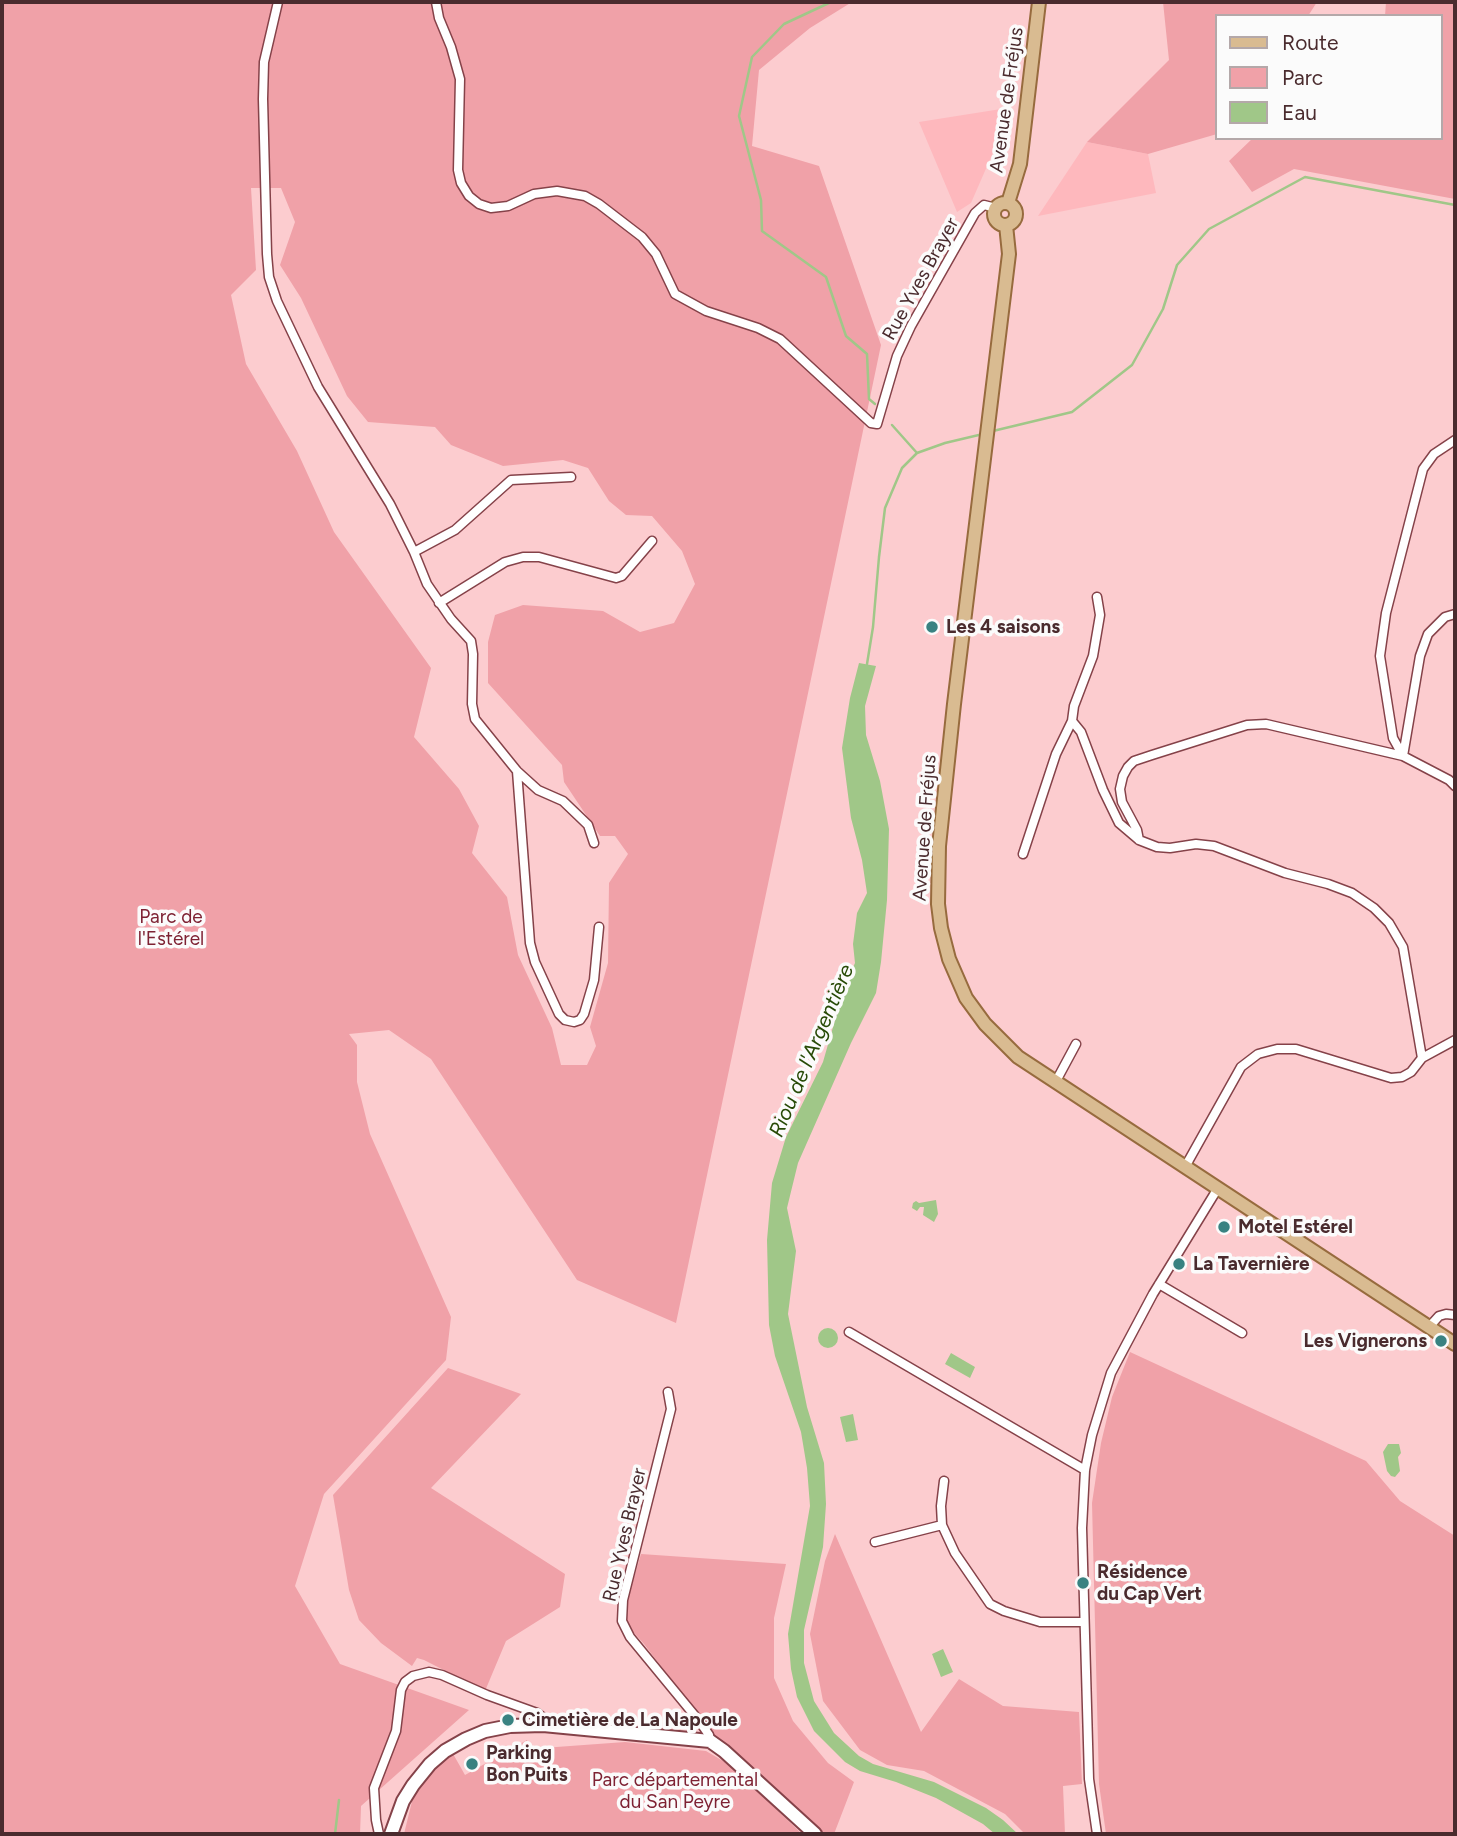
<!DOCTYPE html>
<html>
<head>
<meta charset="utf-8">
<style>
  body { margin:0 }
  #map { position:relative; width:1457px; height:1836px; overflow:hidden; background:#fccccf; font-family:Figtree,sans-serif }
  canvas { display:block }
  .frame { position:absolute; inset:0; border:4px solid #4a2b2e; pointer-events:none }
  .legend { position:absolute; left:1215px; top:14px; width:228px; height:126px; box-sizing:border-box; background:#fbfbfb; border:2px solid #b4a8a9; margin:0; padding:9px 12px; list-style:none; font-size:21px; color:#4a2b2e }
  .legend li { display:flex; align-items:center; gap:14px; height:35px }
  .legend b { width:35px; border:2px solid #b4a8a9 }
</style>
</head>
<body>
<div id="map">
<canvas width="1457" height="1836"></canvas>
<div class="frame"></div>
<ul class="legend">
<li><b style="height:9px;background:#d9bb91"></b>Route</li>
<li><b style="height:19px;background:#f0a1a8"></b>Parc</li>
<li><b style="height:19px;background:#a0c788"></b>Eau</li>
</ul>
</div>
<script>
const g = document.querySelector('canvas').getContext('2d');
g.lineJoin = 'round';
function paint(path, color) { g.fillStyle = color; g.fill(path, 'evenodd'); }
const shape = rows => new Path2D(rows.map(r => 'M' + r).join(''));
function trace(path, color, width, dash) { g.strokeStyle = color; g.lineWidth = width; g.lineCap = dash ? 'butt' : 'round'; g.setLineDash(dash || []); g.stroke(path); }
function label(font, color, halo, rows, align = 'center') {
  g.font = font + ' Figtree,sans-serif'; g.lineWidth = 7; g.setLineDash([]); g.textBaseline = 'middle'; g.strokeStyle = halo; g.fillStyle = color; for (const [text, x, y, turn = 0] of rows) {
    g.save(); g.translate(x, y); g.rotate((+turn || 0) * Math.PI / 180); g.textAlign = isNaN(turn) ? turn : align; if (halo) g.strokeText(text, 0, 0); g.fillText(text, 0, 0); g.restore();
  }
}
paint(shape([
  [1001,109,1005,125,971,203,957,212,919,122],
  [1087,142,1148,154,1156,193,1038,216]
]), '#feb8bd');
paint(shape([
  [2,2,852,2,810,28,759,70,752,146,819,166,881,345,676,1323,577,1280,431,1059,389,1030,349,1034,357,1045,357,1082,370,1134,451,1317,446,1360,324,1494,295,1586,340,1664,469,1710,361,1806,360,1834,2,1834],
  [251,188,281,188,295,222,280,265,301,298,347,396,368,422,435,427,451,445,503,466,563,460,588,468,609,501,626,515,652,516,682,551,695,584,674,623,640,632,603,611,523,605,495,615,488,642,488,683,562,765,564,782,600,836,615,836,628,854,609,883,608,963,590,1027,596,1046,587,1065,561,1065,552,1028,518,955,507,897,472,853,479,826,459,789,414,737,431,668,334,532,297,451,246,364,231,295,256,270],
  [1163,2,1317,2,1308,16,1217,16,1217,134,1148,154,1087,142,1169,60],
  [1386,2,1455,2,1455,199,1294,169,1252,192,1229,161,1253,138,1441,138,1441,16,1385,16],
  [1130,1352,1366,1461,1400,1501,1455,1536,1455,1834,1106,1834,1099,1784,1092,1503,1101,1443,1112,1397],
  [448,1368,521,1394,431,1488,565,1574,560,1607,506,1641,485,1691,424,1660,417,1658,412,1666,381,1643,359,1620,349,1590,333,1495],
  [835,1534,921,1732,959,1679,1003,1706,1079,1712,1082,1784,1063,1786,1065,1834,1025,1834,1005,1814,924,1771,887,1765,860,1750,823,1701,810,1634,825,1561],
  [641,1554,786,1564,774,1618,774,1678,793,1721,828,1763,854,1782,834,1834,825,1834,711,1732,644,1644,626,1624,628,1598],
  [527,1740,529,1749,625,1742,706,1751,730,1765,802,1834,404,1834,413,1797,434,1766,452,1752,465,1775]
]), '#f0a1a8');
paint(shape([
  [859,663,876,666,865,706,866,735,880,781,889,829,887,900,881,962,876,993,851,1043,798,1163,787,1208,796,1251,788,1314,807,1407,824,1463,826,1504,823,1547,804,1630,804,1663,814,1701,834,1733,859,1756,873,1764,934,1782,986,1808,1003,1820,1018,1834,995,1834,983,1824,936,1798,896,1782,860,1771,845,1762,814,1731,797,1697,791,1669,788,1634,810,1506,807,1468,801,1432,775,1356,769,1325,767,1240,772,1183,786,1137,823,1062,845,985,855,963,853,944,857,913,867,893,862,860,851,818,842,748,850,698],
  [936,1200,938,1214,934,1222,923,1215,924,1207,920,1207,917,1211,912,1208,913,1203,916,1201,919,1203],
  '818 1338a10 10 0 1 1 20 0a10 10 0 1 1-20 0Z',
  [951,1353,975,1367,970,1378,945,1364],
  [853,1414,858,1440,846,1442,840,1417],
  [1388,1444,1399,1444,1401,1453,1398,1457,1400,1471,1395,1477,1391,1476,1387,1471,1383,1452],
  [943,1649,953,1672,941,1677,932,1654]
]), '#a0c788');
trace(shape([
  [831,2,784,24,752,57,739,116,761,200,762,231,826,277,846,336,867,354,869,399,875,404],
  [892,425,917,453],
  [993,431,1072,412,1132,365,1163,309,1177,265,1209,229,1305,177,1455,205],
  [867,664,873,627,879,557,885,508,902,468,917,453,945,443,983,434],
  [335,1834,339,1800]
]), '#a0c788', 2.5);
const street = shape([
  [278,2,264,62,263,99,267,254,269,277,277,301,318,387,390,504,414,552,427,584,451,619,471,641,473,654,472,704,475,719,517,771,538,790,563,801,588,825,594,843],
  [436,2,439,18,451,47,460,79,458,170,461,183,469,196,479,204,491,208,508,206,534,194,557,191,585,196,599,204,642,237,656,254,675,294,706,311,758,328,780,339,871,423,877,424,897,356,911,326,975,213,984,205,996,208],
  [414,552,455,530,511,480,571,477],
  [1097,597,1100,615,1093,656,1074,706,1072,721,1081,732,1103,790,1119,823,1139,840,1157,847,1170,848,1196,844,1214,846,1285,873,1328,884,1352,893,1374,908,1389,923,1403,947,1422,1058],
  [439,603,505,562,523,557,539,557,616,578,622,576,652,541],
  [1455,614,1445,617,1428,634,1420,656,1403,756,1449,780,1455,786],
  [517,771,530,943,535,962,559,1014,565,1020,574,1022,580,1020,584,1014,594,980,599,927],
  [1139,840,1137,830,1122,802,1120,789,1123,776,1128,767,1134,761,1152,755,1247,725,1266,724,1403,756,1393,738,1380,656,1386,613,1423,469,1434,454,1455,440],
  [1023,854,1056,754,1072,721],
  [1055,1083,1076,1044],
  [1185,1167,1241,1067,1258,1054,1277,1049,1296,1049,1391,1078,1402,1077,1411,1072,1422,1058,1455,1040],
  [1159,1284,1242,1333],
  [1429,1327,1439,1316,1446,1314,1455,1315],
  [849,1332,1085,1470],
  [668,1392,671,1409,623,1600,622,1621,630,1637,700,1722,709,1735,710,1741],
  [944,1481,941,1506,942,1525,955,1553,990,1604,1004,1611,1040,1622,1084,1622],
  [875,1542,942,1525],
  [379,1834,376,1820,374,1788,396,1731,401,1690,405,1682,413,1676,429,1672,442,1675,487,1695,537,1713,541,1716,543,1725],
  [1097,1834,1089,1779,1082,1528,1085,1470,1092,1435,1111,1373,1153,1294,1218,1188]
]);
const secondary = shape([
  [391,1834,403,1801,413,1785,430,1764,445,1751,466,1739,485,1731,510,1726,543,1725,710,1741,724,1751,815,1834]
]);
const primary = shape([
  '994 214a11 11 0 1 1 22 0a11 11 0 1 1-22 0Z',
  [1008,203,1020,164,1039,2],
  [1006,225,1009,254,954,704,939,846,938,904,941,928,949,959,966,998,985,1024,1018,1057,1455,1344]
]);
trace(street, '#854249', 11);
trace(secondary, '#854249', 16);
trace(primary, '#976b3e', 16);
trace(street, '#fff', 8);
trace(secondary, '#fff', 12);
trace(primary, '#d9bb91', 12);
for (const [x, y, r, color] of [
  [932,627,7,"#398281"],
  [1224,1227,7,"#398281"],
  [1179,1264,7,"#398281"],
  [1441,1341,7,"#398281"],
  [1083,1583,7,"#398281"],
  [508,1720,7,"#398281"],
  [472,1764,7,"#398281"]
]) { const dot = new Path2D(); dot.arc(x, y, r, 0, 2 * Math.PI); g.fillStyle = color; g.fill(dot); trace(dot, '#fbfbfb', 2.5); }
label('19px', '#4a2b2e', '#fbfbfb', [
  ["Avenue de Fréjus",1007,100,-82],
  ["Rue Yves Brayer",921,279,-61],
  ["Avenue de Fréjus",925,828,-86],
  ["Rue Yves Brayer",625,1535,-77]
]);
label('bold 19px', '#4a2b2e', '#fbfbfb', [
  ["Les 4 saisons",946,627],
  ["Motel Estérel",1238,1227],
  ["La Tavernière",1193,1264],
  ["Les Vignerons",1427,1341,"right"],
  ["Résidence",1097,1572],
  ["du Cap Vert",1097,1594],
  ["Cimetière de La Napoule",522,1720],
  ["Parking",486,1753],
  ["Bon Puits",486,1775]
], 'left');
label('19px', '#7e2233', '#fbfbfb', [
  ["Parc de",171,917],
  ["l'Estérel",171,939],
  ["Parc départemental",675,1780],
  ["du San Peyre",675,1802]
]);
label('italic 21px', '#274a06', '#fbfbfb', [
  ["Riou de l'Argentière",812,1051,-67]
]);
</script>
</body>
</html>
